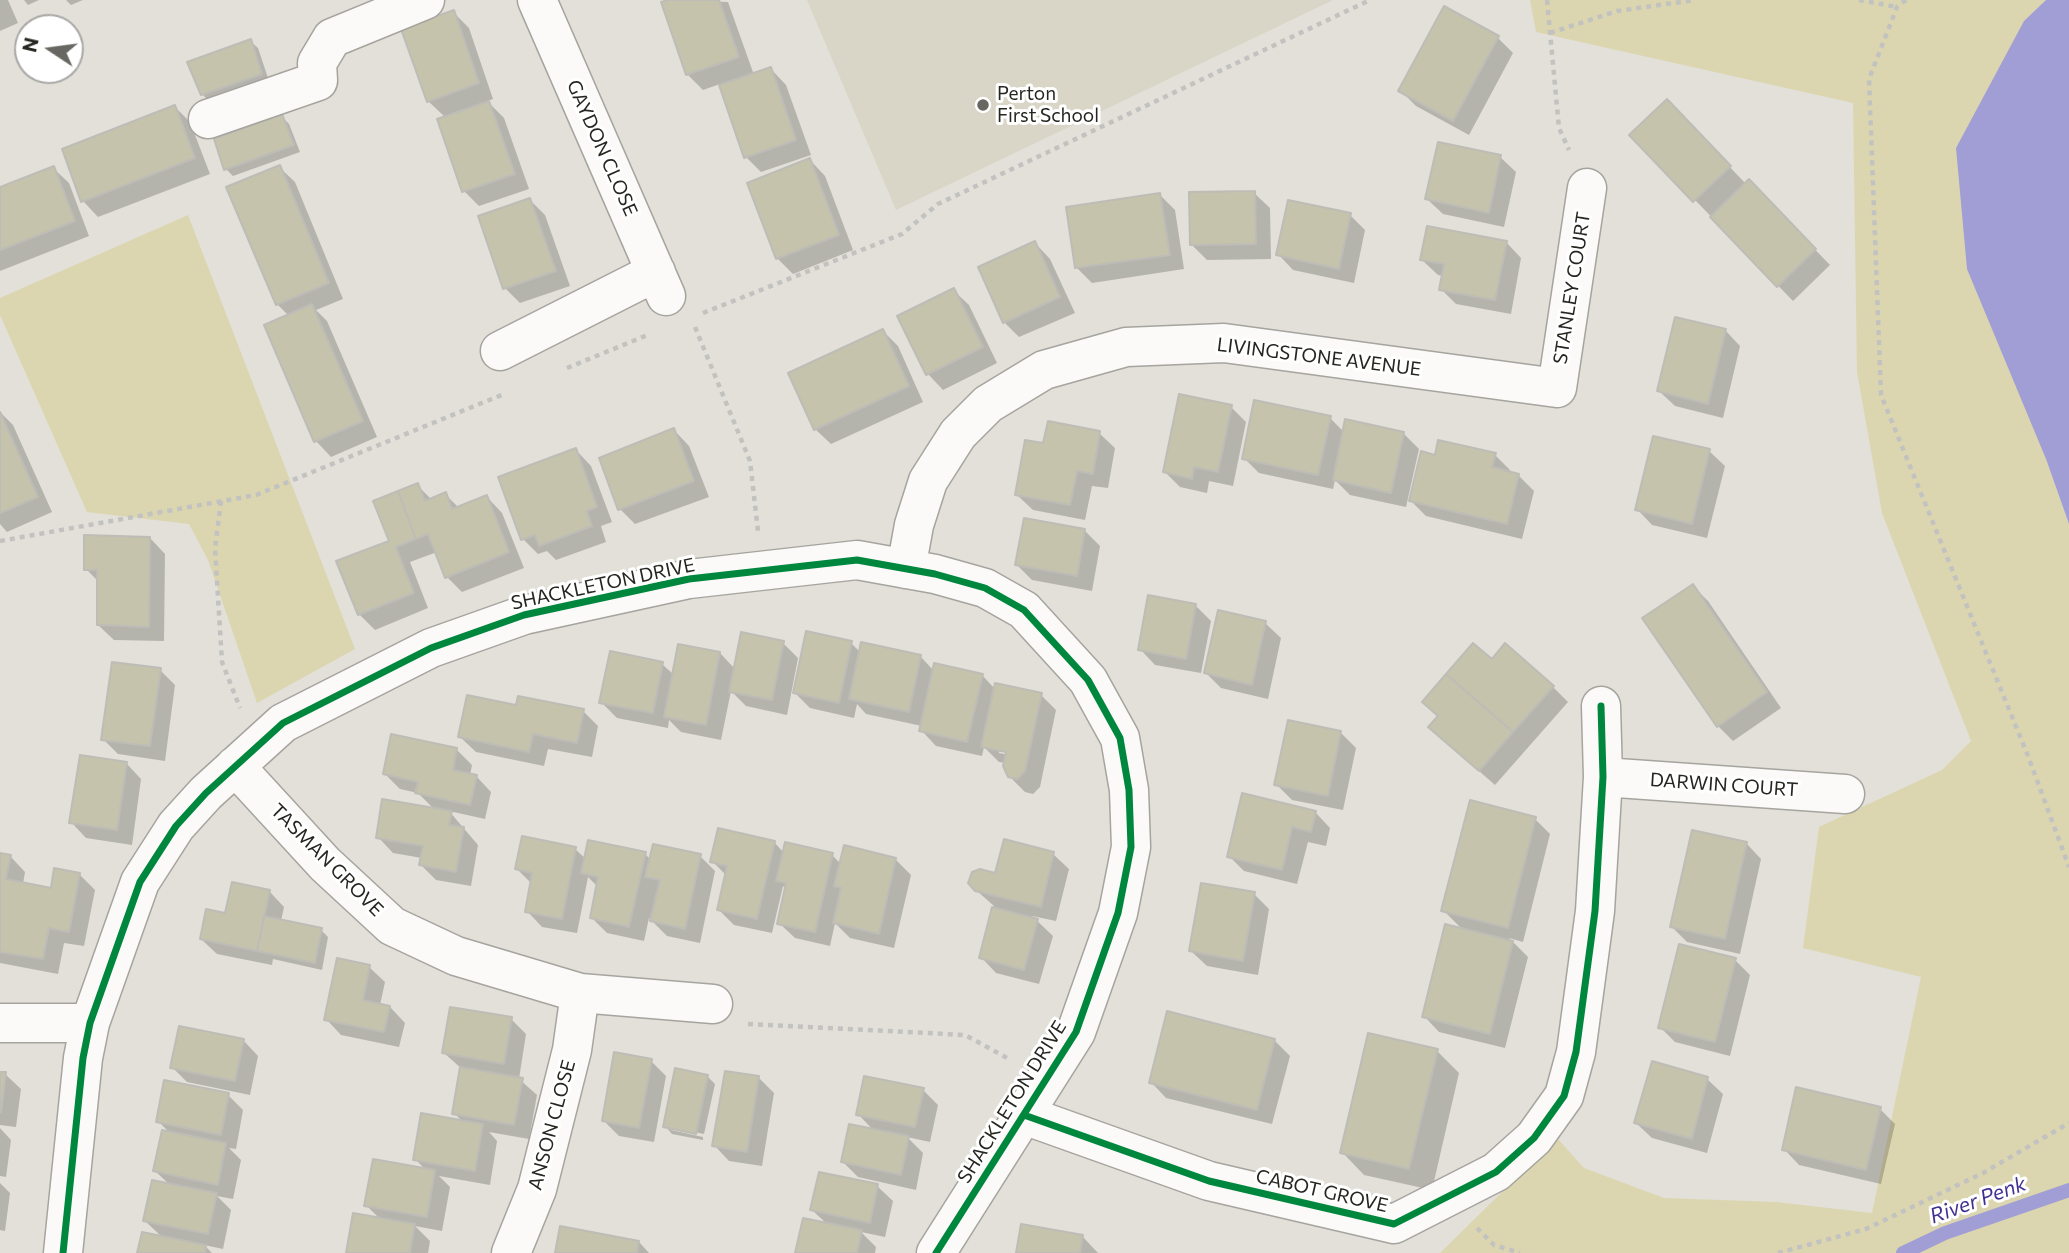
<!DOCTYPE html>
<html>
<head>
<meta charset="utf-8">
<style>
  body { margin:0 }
  #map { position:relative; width:2069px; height:1253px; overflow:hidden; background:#e2e0d8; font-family:Commissioner,sans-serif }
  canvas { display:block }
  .north { position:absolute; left:14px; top:14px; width:70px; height:70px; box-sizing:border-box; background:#fff; border:2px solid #a8a8a6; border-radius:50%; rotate:283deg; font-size:19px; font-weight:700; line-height:28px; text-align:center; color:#262621 }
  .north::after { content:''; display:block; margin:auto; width:24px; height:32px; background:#686761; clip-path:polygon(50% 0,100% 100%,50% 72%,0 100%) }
</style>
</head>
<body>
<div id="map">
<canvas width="2069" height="1253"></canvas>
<div class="north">N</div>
</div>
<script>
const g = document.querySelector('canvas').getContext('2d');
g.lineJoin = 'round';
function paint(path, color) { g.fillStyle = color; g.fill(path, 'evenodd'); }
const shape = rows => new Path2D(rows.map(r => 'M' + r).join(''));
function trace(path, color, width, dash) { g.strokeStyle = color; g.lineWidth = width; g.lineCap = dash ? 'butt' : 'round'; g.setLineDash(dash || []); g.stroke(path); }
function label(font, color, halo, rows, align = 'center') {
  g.font = font + ' Commissioner,sans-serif'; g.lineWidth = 6; g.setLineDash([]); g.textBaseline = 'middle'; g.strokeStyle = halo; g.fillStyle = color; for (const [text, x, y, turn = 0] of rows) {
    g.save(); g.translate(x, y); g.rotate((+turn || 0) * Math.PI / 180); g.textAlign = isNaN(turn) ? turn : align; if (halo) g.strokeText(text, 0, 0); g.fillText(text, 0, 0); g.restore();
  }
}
paint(shape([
  [807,0,1333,0,896,210]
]), '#d9d6c7');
paint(shape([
  [1530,0,2046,0,2024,22,2046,459,2069,524,2069,1253,1440,1253,1557,1138,1584,1168,1664,1198,1776,1202,1872,1213,1921,977,1803,948,1819,827,1942,770,1971,741,1882,513,1857,372,1853,103,1536,32],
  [188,215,355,649,257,703,208,560,189,524,87,512,0,315,0,298]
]), '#dbd6b0');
paint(shape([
  [2046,0,2069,0,2069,524,2046,459,1967,269,1956,148,2024,21]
]), '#a09ed5');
paint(shape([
  [0,0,8,0,18,23,0,31],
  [24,0,39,0,28,5],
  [66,0,83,0,71,5],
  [666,0,728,2,754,75,771,69,786,85,811,155,761,172,746,157,720,84,703,90,687,74],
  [1445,9,1498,38,1513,53,1469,135,1416,106,1401,91],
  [453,12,469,28,493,99,487,101,504,118,529,189,479,206,464,191,446,118,428,101],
  [250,41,258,48,269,81,210,102,202,94],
  [175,107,190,122,210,174,98,217,83,201],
  [281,116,289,124,300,152,233,176,226,169],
  [1682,117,1746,184,1764,197,1830,265,1793,301,1632,135],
  [1500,157,1516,172,1504,227,1443,214,1427,199],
  [810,160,825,176,853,250,793,274,778,259,749,184],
  [279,167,295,182,343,299,316,310,327,321,377,437,331,457,316,441,266,326,289,316,277,304],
  [53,168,69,183,89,236,0,271,0,189],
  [1254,193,1270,208,1271,259,1207,260,1192,245],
  [1160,195,1175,210,1184,269,1092,283,1077,268],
  [530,200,545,215,570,286,520,303,505,288],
  [1350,215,1365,230,1354,283,1293,270,1278,254],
  [1506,242,1521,258,1511,314,1456,304,1441,289,1443,276,1438,275,1422,260],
  [1035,243,1050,259,1075,313,1019,337,1004,322],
  [953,290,969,305,997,363,943,390,928,374,899,316],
  [1725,330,1740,346,1723,418,1675,406,1659,391],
  [883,331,898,346,923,402,831,444,815,429],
  [1231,407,1246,422,1233,486,1209,481,1207,493,1180,487,1165,472],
  [0,412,13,425,52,512,7,532,0,524],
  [1330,418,1344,432,1403,433,1419,449,1406,507,1350,495,1335,480,1333,489,1259,473,1244,458],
  [674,430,689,446,709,497,635,524,620,509],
  [1099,433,1115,448,1108,488,1092,486,1085,520,1033,510,1017,495,1045,445],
  [576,450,591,466,612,522,601,526,606,542,556,560,547,551,538,554,523,539],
  [1709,451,1725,466,1707,538,1652,525,1637,509],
  [1495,455,1510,470,1509,473,1518,475,1534,491,1522,539,1426,516,1411,501,1436,457],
  [417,485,432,500,445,494,459,508,487,497,502,513,524,568,462,592,447,577,437,552,410,562,428,608,375,630,359,614],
  [1084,530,1100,546,1092,591,1032,580,1017,565],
  [150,538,165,554,164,641,114,640,98,625,99,582,86,569],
  [1693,586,1708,601,1781,708,1733,741,1718,726],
  [1196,606,1211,621,1201,673,1155,665,1140,649],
  [1265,623,1281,638,1268,699,1221,688,1206,673],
  [783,643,798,658,787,715,746,706,731,691,721,740,681,732,669,720,668,728,617,718,601,702,662,664,674,675,720,653,735,669],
  [851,643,861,653,920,656,934,671,982,675,995,689,1041,695,1056,710,1040,787,1033,794,1025,792,1009,776,1005,763,999,762,984,747,982,756,936,746,921,730,922,726,866,714,857,704,854,718,810,708,795,693],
  [999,749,1015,752,1014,756,999,753],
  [1492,662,1553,687,1568,702,1495,785,1446,742,1439,717],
  [160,670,175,685,165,761,118,754,103,739],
  [517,707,583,711,598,726,592,757,548,749,544,766,476,752,460,737],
  [1340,732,1356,748,1343,810,1292,800,1276,784],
  [457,750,472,765,470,775,476,776,491,792,485,819,449,811,478,845,471,886,436,880,421,865,422,858,393,853,378,837,435,810,418,793,400,789,385,774],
  [126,763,141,779,132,845,86,838,71,822],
  [1315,812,1330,828,1326,846,1308,842,1297,884,1244,871,1229,856],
  [1535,819,1550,834,1523,942,1509,938,1528,957,1505,1048,1439,1032,1424,1016,1463,930,1443,910],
  [774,842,784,853,832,855,841,864,895,859,911,875,894,948,850,938,835,923,830,946,795,938,779,923,786,889,783,886,772,933,734,925,719,910,727,876,712,861],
  [1746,843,1761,859,1740,954,1687,942,1672,927],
  [575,849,586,859,645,854,651,860,700,856,715,871,700,943,667,936,649,918,644,941,607,933,592,918,598,887,588,877,577,933,542,927,527,911,532,884,517,869],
  [1053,854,1069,869,1056,921,1032,916,1053,936,1039,984,996,973,981,957,994,906,976,890,996,875],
  [0,855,10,856,25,872,23,884,53,890,79,874,95,890,84,946,64,943,58,974,0,963],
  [269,891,284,907,281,921,321,930,328,937,322,970,273,959,272,965,217,954,201,939,227,915],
  [1254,894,1269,909,1258,975,1207,966,1191,951],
  [1735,960,1750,975,1730,1056,1675,1042,1660,1027],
  [369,967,385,982,380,1005,390,1007,405,1023,399,1047,341,1035,326,1019],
  [511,1019,526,1034,519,1079,537,1095,529,1139,489,1132,497,1141,490,1185,439,1176,450,1187,442,1231,415,1226,430,1241,428,1253,348,1253,381,1220,366,1205,426,1170,415,1159,463,1122,454,1113,462,1069,444,1053],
  [243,1040,258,1056,250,1095,187,1082,172,1067],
  [1274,1040,1290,1056,1272,1124,1166,1098,1151,1082],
  [1437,1051,1459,1073,1432,1190,1364,1175,1342,1152],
  [651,1061,666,1076,654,1142,619,1136,603,1120],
  [0,1073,5,1074,21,1089,16,1127,0,1125],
  [708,1077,715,1084,704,1134,671,1127,671,1130,703,1137,703,1140,672,1134,665,1126],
  [759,1078,774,1093,762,1166,729,1161,714,1145],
  [1707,1079,1723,1094,1707,1153,1652,1138,1636,1123],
  [923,1090,938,1105,930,1142,907,1137,923,1153,916,1190,858,1177,843,1162,874,1131,858,1114],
  [228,1095,243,1110,236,1149,229,1148,241,1160,233,1199,217,1196,231,1210,223,1249,204,1245,212,1253,139,1253,163,1238,145,1221,170,1185,155,1171,170,1133,158,1121],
  [1880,1109,1895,1124,1881,1184,1799,1165,1784,1149],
  [0,1128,11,1140,6,1177,0,1176],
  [0,1183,10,1193,5,1231,0,1230],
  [877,1186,893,1201,885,1237,861,1232,876,1247,875,1253,797,1253,828,1225,812,1210],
  [1082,1236,1098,1253,1017,1253],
  [639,1242,649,1253,557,1253]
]), '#0003');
trace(shape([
  [1903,1253,1945,1233,2069,1190]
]), '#a09ed5', 14);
const building = shape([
  [668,0,719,0,739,57,686,75,661,2,668,0],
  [1444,6,1499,36,1453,121,1398,91,1444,6],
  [454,10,479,83,427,102,401,29,454,10],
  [251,39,262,74,201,95,187,62,251,39],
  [771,67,796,140,744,158,719,85,771,67],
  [1667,99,1731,166,1693,202,1629,135,1667,99],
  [489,101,515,174,462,192,437,119,489,101],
  [175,105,195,158,81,202,62,149,175,105],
  [282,114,294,145,224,170,214,139,282,114],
  [1438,142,1501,155,1489,213,1425,199,1438,142],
  [810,158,839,235,776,259,747,183,810,158],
  [280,165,329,283,276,305,226,187,280,165],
  [54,166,75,221,0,250,0,187,54,166],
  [1749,179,1816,249,1777,287,1710,217,1749,179],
  [1255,191,1256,244,1190,245,1189,192,1255,191],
  [1160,193,1170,255,1075,268,1066,207,1160,193],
  [530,198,556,271,503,289,478,216,530,198],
  [1288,200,1351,213,1339,269,1276,255,1288,200],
  [1427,226,1507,241,1495,300,1439,290,1444,264,1420,260,1427,226],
  [1035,241,1060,297,1003,323,978,267,1035,241],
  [954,288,983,347,926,375,897,316,954,288],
  [312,304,363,421,314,442,264,325,312,304],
  [1675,317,1726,329,1708,404,1657,391,1675,317],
  [883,329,909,386,814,430,788,373,883,329],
  [1179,394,1232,405,1218,472,1194,467,1192,479,1163,472,1179,394],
  [1254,400,1331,416,1318,475,1242,459,1254,400],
  [0,412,38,497,0,513,0,412],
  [1345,419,1404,432,1391,493,1333,480,1345,419],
  [1048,421,1100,431,1093,474,1077,471,1070,505,1015,495,1025,440,1043,443,1048,421],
  [674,428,694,481,618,510,599,458,674,428],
  [1653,436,1710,449,1692,524,1635,510,1653,436],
  [1438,440,1496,453,1492,467,1519,474,1507,524,1409,501,1421,451,1435,455,1438,440],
  [576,448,597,507,587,511,592,526,539,546,535,535,521,540,498,477,576,448],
  [418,483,425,501,446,492,452,509,487,495,509,552,445,578,428,534,416,539,398,491,418,483],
  [398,491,416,539,396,547,414,593,358,615,336,561,389,541,373,501,398,491],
  [1024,518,1085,529,1077,576,1015,565,1024,518],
  [84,535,150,537,149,627,97,625,97,570,84,570,84,535],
  [1693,584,1767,692,1717,727,1642,618,1693,584],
  [1148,595,1196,604,1186,659,1138,650,1148,595],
  [1218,610,1266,621,1252,685,1204,673,1218,610],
  [806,631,852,641,839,703,793,693,806,631],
  [741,632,784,641,772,700,729,692,741,632],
  [861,642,921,655,909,712,849,699,861,642],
  [1473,643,1492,659,1505,643,1554,686,1513,732,1446,674,1473,643],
  [678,644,720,652,706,725,664,717,678,644],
  [610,651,663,662,653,713,599,703,610,651],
  [112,662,161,668,150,746,101,740,112,662],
  [934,663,983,674,967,742,919,731,934,663],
  [1446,674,1513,732,1479,771,1428,727,1438,716,1422,702,1446,674],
  [995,683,1042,693,1025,771,1017,779,1008,777,1003,766,1006,752,981,747,995,683],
  [467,695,516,705,518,696,584,709,577,743,533,734,529,752,458,737,467,695],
  [1288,720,1341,731,1328,796,1274,785,1288,720],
  [391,734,457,748,453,770,477,775,470,805,415,793,418,782,383,774,391,734],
  [80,755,127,762,117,830,69,823,80,755],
  [1242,793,1316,811,1311,832,1292,827,1282,870,1227,857,1242,793],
  [382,799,452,811,449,825,464,827,456,872,419,865,423,846,376,838,382,799],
  [1470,800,1536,817,1508,928,1441,911,1470,800],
  [718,828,775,841,757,919,717,910,727,866,710,862,718,828],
  [1692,830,1747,842,1725,939,1670,927,1692,830],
  [522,836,576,847,562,919,525,912,532,873,515,869,522,836],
  [1004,839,1054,852,1041,907,975,891,968,883,972,872,980,869,995,873,1004,839],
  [588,840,646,852,629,927,590,918,598,877,581,873,588,840],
  [785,842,833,853,815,932,777,924,786,883,776,881,785,842],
  [653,844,701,854,685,929,650,921,660,880,645,877,653,844],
  [844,845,896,858,879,934,833,923,841,888,834,886,844,845],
  [0,853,11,855,6,879,51,888,54,868,80,873,69,932,49,928,43,959,0,952,0,853],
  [232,882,270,890,257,951,200,939,206,909,225,913,232,882],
  [1201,883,1255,892,1243,961,1189,951,1201,883],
  [992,907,1038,919,1024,970,979,958,992,907],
  [264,916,322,928,315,963,257,951,264,916],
  [1445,924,1513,941,1490,1034,1422,1017,1445,924],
  [1679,944,1736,958,1715,1042,1658,1028,1679,944],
  [337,958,370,965,363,1000,390,1006,384,1032,324,1020,337,958],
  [450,1007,512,1017,504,1064,442,1053,450,1007],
  [1167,1011,1275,1039,1257,1110,1149,1083,1167,1011],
  [179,1026,244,1039,235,1081,170,1068,179,1026],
  [1368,1033,1438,1049,1409,1169,1340,1153,1368,1033],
  [614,1052,652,1059,639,1128,602,1121,614,1052],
  [1652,1061,1708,1077,1692,1139,1634,1123,1652,1061],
  [460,1067,523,1078,514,1125,452,1114,460,1067],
  [675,1068,708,1075,696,1134,663,1127,675,1068],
  [725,1071,759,1076,747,1152,712,1146,725,1071],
  [0,1072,6,1072,1,1112,0,1112,0,1072],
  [864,1076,924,1088,915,1127,856,1115,864,1076],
  [164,1080,229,1093,221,1135,156,1122,164,1080],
  [1796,1087,1881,1107,1866,1170,1782,1150,1796,1087],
  [421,1113,483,1124,475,1171,413,1160,421,1113],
  [849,1124,909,1136,901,1175,841,1162,849,1124],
  [162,1130,226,1143,218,1185,153,1171,162,1130],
  [373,1159,435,1170,427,1217,364,1206,373,1159],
  [819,1172,878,1184,870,1223,810,1210,819,1172],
  [152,1180,217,1193,208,1234,143,1221,152,1180],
  [353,1213,415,1224,410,1253,346,1253,353,1213],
  [803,1218,862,1230,857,1253,795,1253,803,1218],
  [1021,1224,1083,1235,1080,1253,1016,1253,1021,1224],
  [560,1226,639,1241,637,1253,555,1253,560,1226],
  [142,1232,206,1245,205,1253,137,1253,142,1232]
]);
paint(building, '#c6c3ac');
trace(building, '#bdbcb6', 2);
const minor = shape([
  [537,0,666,296],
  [208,119,318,81,317,63,332,38,425,0],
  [500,351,656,272],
  [906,569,914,525,928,481,958,434,988,404,1044,370,1126,347,1224,343,1557,388,1587,188],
  [235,766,325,864,392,926,456,956,580,993,713,1004],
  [1603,777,1845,794],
  [0,1023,90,1023],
  [1024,1115,1209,1181,1394,1224,1496,1172,1534,1138,1564,1096,1576,1052,1595,911,1603,777,1601,706],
  [63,1253,83,1058,90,1023,140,882,176,826,206,793,283,723,431,648,524,615,689,579,857,560,935,574,985,588,1024,610,1088,680,1120,738,1129,790,1131,847,1118,913,1076,1032,936,1253],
  [511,1253,537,1189,572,1050,580,993]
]);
trace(minor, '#a5a49e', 41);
trace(shape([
  [1547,0,1559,128,1569,150],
  [1859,0,1897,7],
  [1906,0,1897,7,1869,79,1881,395,2028,756,2069,867],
  [1550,33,1617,11,1695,0],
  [703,313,902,234,938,204,1370,0],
  [695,327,750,461,758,531],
  [567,368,650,334],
  [221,501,215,548,222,662,240,708],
  [0,541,256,495,504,394],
  [748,1024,965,1035,1009,1059],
  [1477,1228,1494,1245,1520,1253],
  [1778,1253,1866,1229,1983,1173,2069,1123]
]), '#c2c2c0', 4.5, [5, 5]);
trace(minor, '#fbfaf9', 38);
trace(shape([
  [1024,1115,1209,1181,1394,1224,1496,1172,1534,1138,1564,1096,1576,1052,1595,911,1603,777,1601,706],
  [63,1253,83,1058,90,1023,140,882,176,826,206,793,283,723,431,648,524,615,689,579,857,560,935,574,985,588,1024,610,1088,680,1120,738,1129,790,1131,847,1118,913,1076,1032,936,1253]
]), '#00873e', 7);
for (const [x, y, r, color] of [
  [983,105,7,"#686761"]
]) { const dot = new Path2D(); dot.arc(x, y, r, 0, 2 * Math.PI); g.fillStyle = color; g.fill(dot); trace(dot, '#fff', 2.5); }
label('19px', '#262621', '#fff', [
  ["Perton",997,94],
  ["First School",997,116]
], 'left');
label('19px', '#262621', '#fff', [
  ["GAYDON CLOSE",602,148,66],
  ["STANLEY COURT",1572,288,-81],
  ["LIVINGSTONE AVENUE",1319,357,7],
  ["SHACKLETON DRIVE",603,584,-12],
  ["DARWIN COURT",1724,785,4],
  ["TASMAN GROVE",327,860,45],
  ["SHACKLETON DRIVE",1012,1102,-58],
  ["ANSON CLOSE",552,1125,-75],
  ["CABOT GROVE",1322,1191,13]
]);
label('italic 21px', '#403091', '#fff', [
  ["River Penk",1978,1200,-20]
]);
</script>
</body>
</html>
